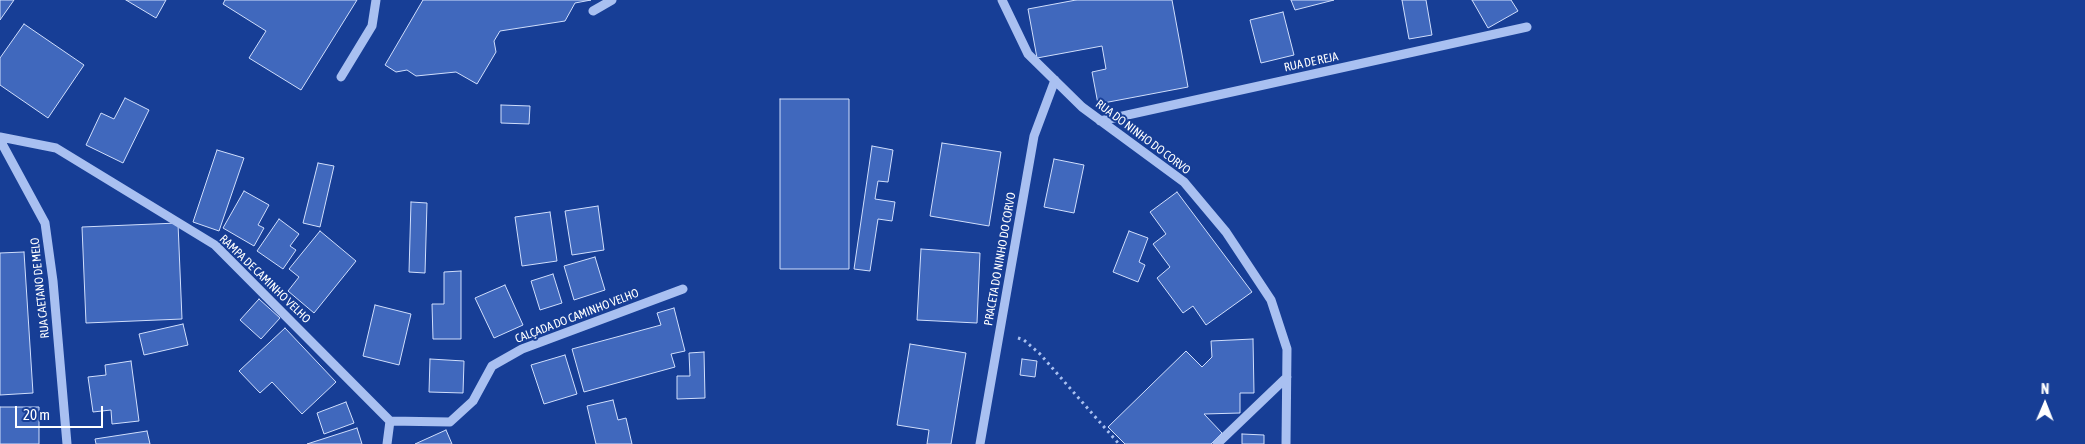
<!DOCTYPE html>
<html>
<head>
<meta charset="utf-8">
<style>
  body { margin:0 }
  #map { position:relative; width:2085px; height:444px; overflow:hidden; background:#173e96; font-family:"Asap Condensed",sans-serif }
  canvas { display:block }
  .north { position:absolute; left:2020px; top:379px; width:50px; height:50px; -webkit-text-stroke:4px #173e96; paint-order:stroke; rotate:1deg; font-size:14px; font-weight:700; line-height:20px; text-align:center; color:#fff }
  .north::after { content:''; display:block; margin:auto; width:18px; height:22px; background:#fff; clip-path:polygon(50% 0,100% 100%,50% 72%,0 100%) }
  .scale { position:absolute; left:15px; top:406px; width:88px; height:22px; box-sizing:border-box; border:2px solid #fff; border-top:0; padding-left:6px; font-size:15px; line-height:18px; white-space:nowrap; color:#fff; -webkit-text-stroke:4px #173e96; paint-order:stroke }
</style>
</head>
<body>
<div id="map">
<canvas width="2085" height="444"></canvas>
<div class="north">N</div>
<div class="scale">20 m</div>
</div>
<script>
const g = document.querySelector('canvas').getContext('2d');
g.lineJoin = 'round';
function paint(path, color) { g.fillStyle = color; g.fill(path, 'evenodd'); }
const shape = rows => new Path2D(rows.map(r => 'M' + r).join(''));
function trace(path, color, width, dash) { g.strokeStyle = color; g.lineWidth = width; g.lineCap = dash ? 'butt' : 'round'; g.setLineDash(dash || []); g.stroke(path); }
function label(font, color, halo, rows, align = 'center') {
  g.font = font + ' "Asap Condensed",sans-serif'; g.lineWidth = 4; g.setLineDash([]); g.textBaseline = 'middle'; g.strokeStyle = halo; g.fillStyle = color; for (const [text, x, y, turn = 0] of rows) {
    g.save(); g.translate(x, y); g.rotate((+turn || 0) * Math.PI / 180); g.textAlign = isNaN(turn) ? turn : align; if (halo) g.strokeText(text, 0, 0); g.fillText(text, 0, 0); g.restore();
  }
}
const building = shape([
  [0,0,14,0,0,20,0,0],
  [126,0,166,0,156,18,126,0],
  [225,0,357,0,301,90,249,58,266,31,223,4,225,0],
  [423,0,591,0,575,3,565,21,500,31,494,41,496,52,477,84,456,72,416,76,407,70,396,72,385,65,423,0],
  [1076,0,1172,0,1188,87,1098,104,1092,72,1106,69,1102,46,1037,58,1028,9,1076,0],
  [1291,0,1334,0,1295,10,1291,0],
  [1402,0,1426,0,1432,35,1409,39,1402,0],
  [1472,0,1511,0,1518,11,1488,28,1472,0],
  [1283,12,1294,55,1261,63,1250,20,1283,12],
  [24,24,84,65,48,118,0,85,0,58,24,24],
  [125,98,149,110,123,163,86,145,101,113,114,119,125,98],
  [780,99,849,99,849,269,780,269,780,99],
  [501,105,530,106,529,124,501,123,501,105],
  [942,143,1001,152,989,226,930,216,942,143],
  [872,146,893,150,888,182,878,181,875,199,895,202,892,221,878,219,870,271,854,269,872,146],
  [217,150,244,158,219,231,193,222,217,150],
  [1054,159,1084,165,1074,213,1044,207,1054,159],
  [318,163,334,166,320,227,303,223,318,163],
  [244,191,269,205,258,225,264,228,254,246,223,228,244,191],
  [1177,192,1252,292,1206,325,1193,306,1183,313,1157,278,1170,267,1153,244,1166,234,1150,212,1177,192],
  [411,202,427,203,425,273,409,272,411,202],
  [598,206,604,250,572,255,565,211,598,206],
  [550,212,557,261,522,266,515,217,550,212],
  [279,219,299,234,290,246,296,250,283,269,257,251,279,219],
  [178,223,182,319,86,323,82,227,178,223],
  [320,231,356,261,314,313,288,291,299,277,289,269,320,231],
  [1129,231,1148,238,1139,262,1145,265,1138,282,1113,272,1129,231],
  [921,249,980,253,977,323,917,320,921,249],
  [24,252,33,393,0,395,0,253,24,252],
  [595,257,605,290,574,300,564,266,595,257],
  [461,271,461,339,433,339,432,304,444,304,444,272,461,271],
  [553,274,562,303,540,310,531,281,553,274],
  [505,285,523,325,494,338,475,298,505,285],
  [259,299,280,318,261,339,240,320,259,299],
  [375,305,411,314,399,365,363,356,375,305],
  [674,308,685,351,671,354,675,367,584,392,572,349,661,325,657,313,674,308],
  [183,324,188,345,144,355,139,334,183,324],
  [285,328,336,382,302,414,272,382,260,393,239,371,285,328],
  [1253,339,1254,393,1240,393,1240,413,1204,414,1222,433,1211,444,1125,444,1108,427,1186,351,1202,367,1212,357,1211,341,1253,339],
  [910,344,966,353,951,444,927,444,929,430,897,425,910,344],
  [704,352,705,398,677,399,677,376,690,376,689,353,704,352],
  [565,355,577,394,544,404,531,365,565,355],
  [430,359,464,361,463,393,429,392,430,359],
  [1022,359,1037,361,1035,377,1020,375,1022,359],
  [131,361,139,421,112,424,111,410,93,412,88,377,106,375,105,365,131,361],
  [613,400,618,420,626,418,632,444,596,444,587,406,613,400],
  [346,402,354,423,324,434,317,413,346,402],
  [0,407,39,407,39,444,0,444,0,407],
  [357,428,362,444,307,444,357,428],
  [446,430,452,444,415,444,446,430],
  [147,431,150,444,96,444,95,439,147,431],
  [1242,434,1264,435,1264,444,1242,444,1242,434]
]);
paint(building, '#4068bd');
trace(building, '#d0defc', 1);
trace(shape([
  [1018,338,1024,340,1040,354,1119,444]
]), '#a9c0f1', 3, [2.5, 4]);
trace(shape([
  [1002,0,1028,54,1082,107,1184,182,1226,232,1271,300,1287,349,1286,444],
  [593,11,612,0],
  [341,77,372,26,376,0],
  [1100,121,1527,27],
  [0,137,56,148,215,245,390,421],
  [0,140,45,223,53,281,67,444],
  [390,421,450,422,473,401,492,366,522,349,683,289],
  [387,444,390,421],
  [980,444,1034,136,1055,80],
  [1217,444,1287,377]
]), '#a9c0f1', 9);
label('12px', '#fff', '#173e96', [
  ["RUA DE REJA",1311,62,-12],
  ["RUA DO NINHO DO CORVO",1143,137,37],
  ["PRACETA DO NINHO DO CORVO",1000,259,-80],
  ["RAMPA DE CAMINHO VELHO",265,279,44],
  ["RUA CAETANO DE MELO",40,288,-96],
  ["CALÇADA DO CAMINHO VELHO",577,316,-21]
]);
</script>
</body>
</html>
